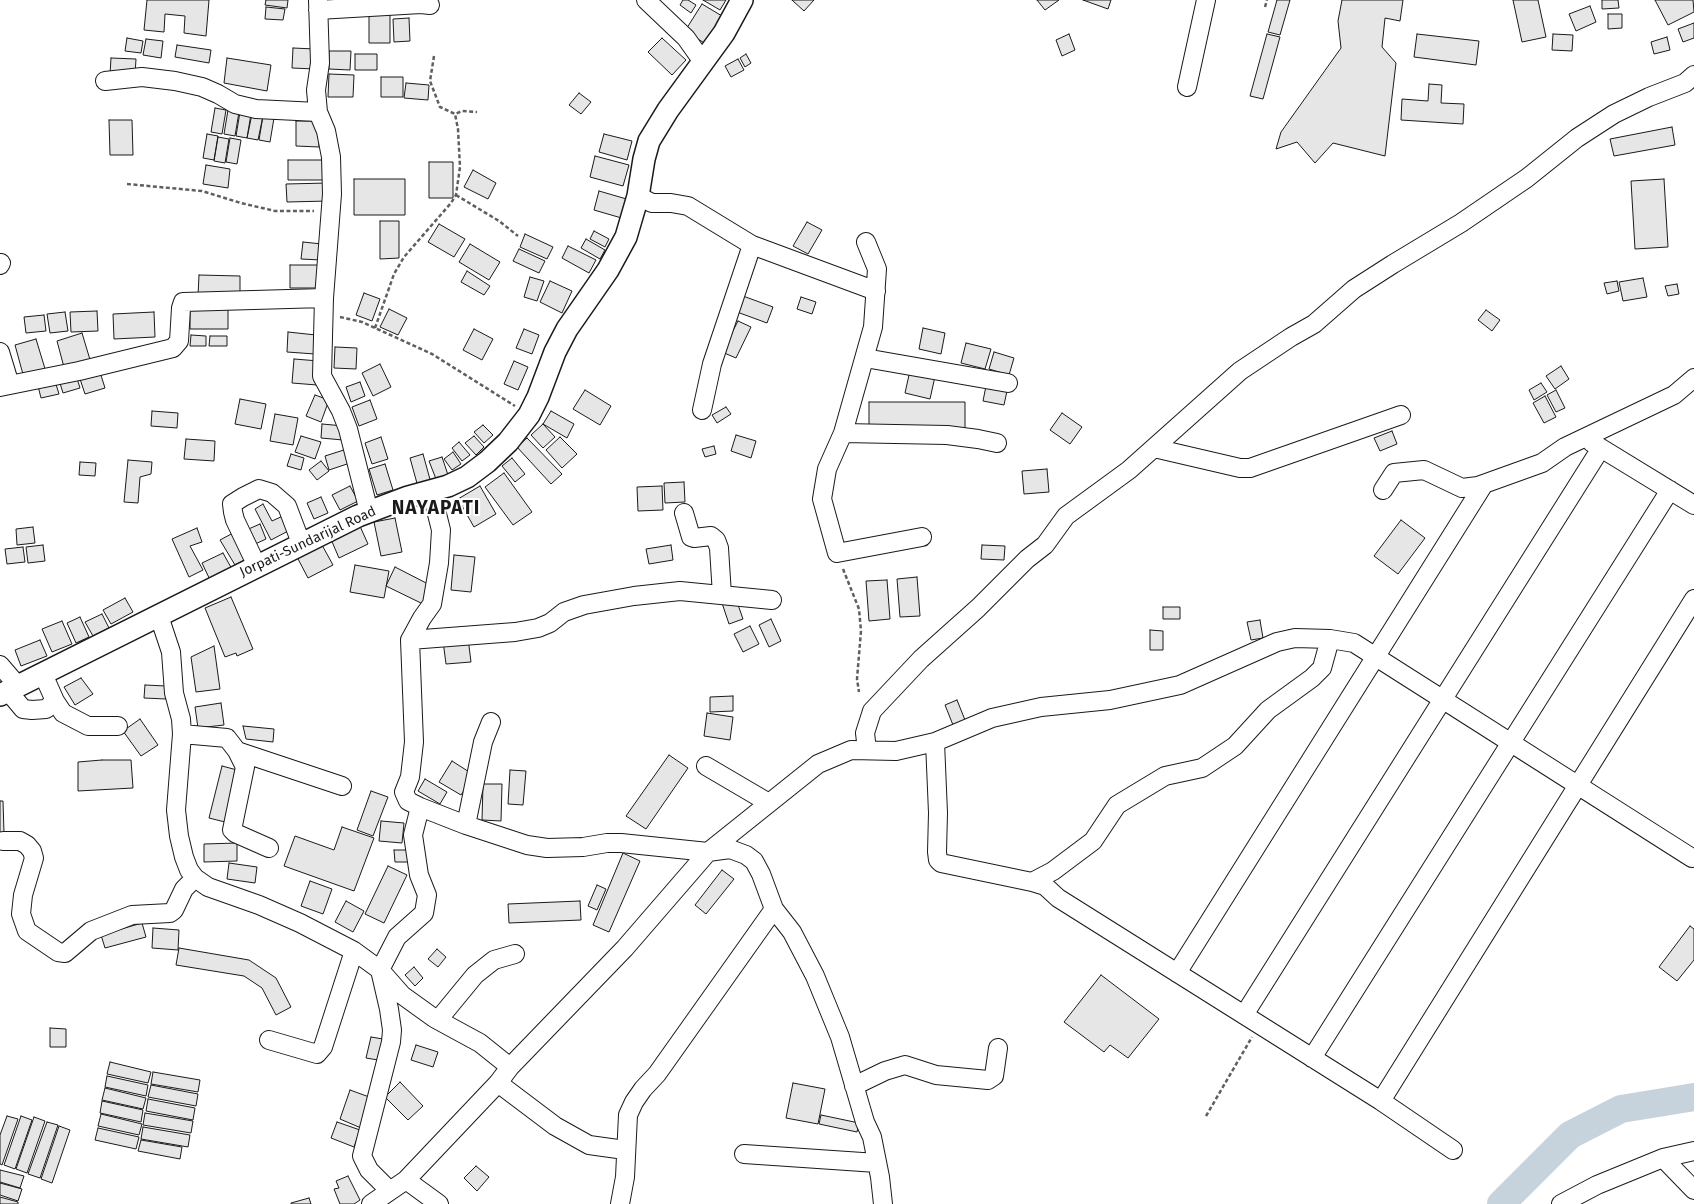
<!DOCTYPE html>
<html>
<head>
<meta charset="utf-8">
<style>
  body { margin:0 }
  canvas { display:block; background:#fff }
</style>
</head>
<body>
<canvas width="1694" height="1204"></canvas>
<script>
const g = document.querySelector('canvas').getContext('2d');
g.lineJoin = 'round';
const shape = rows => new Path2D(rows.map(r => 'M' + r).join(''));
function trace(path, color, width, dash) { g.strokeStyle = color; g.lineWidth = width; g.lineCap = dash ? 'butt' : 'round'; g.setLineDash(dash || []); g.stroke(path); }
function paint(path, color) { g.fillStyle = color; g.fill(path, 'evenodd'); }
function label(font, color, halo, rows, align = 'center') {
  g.font = font + ' "Fira Sans",sans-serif'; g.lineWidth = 4; g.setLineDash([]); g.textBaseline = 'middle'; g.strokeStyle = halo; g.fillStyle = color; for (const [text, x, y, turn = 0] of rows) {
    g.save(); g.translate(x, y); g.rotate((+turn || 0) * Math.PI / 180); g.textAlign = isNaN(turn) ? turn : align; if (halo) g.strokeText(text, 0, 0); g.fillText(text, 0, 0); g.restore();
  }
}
trace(shape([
  [1501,1204,1570,1135,1621,1109,1694,1097]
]), '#c6d2dc', 28);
const building = shape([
  [147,0,209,0,206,36,184,33,185,16,165,14,164,32,144,30,147,0],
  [266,0,288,0,287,8,265,5,266,0],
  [683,0,688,0,696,5,691,13,680,5,683,0],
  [703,0,726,0,720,10,703,0],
  [792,0,814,0,804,11,792,0],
  [1037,0,1059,0,1045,10,1037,0],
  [1083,0,1111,0,1108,9,1083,0],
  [1277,0,1290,0,1280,35,1268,32,1277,0],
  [1342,0,1403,0,1400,21,1385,18,1382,47,1396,63,1385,156,1333,143,1315,163,1297,142,1276,149,1281,132,1341,48,1338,21,1342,0],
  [1513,0,1538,0,1546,37,1522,42,1513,0],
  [1602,0,1618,0,1619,8,1602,9,1602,0],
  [1655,0,1693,0,1694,12,1668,25,1655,0],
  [702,4,722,16,706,44,685,31,702,4],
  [1590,6,1596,22,1576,31,1569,14,1590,6],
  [266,7,285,9,283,20,265,19,266,7],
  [390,13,390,43,369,43,369,14,390,13],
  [1608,14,1622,14,1622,28,1608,29,1608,14],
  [409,18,410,41,394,42,393,19,409,18],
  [1694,23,1694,38,1683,42,1678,29,1694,23],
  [1069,34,1075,50,1062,56,1056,40,1069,34],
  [1267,34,1280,37,1263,99,1250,96,1267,34],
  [1417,34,1479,41,1476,65,1414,57,1417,34],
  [1553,34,1573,35,1572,51,1552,50,1553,34],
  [1667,37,1670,50,1654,54,1651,42,1667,37],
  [127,38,143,41,141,53,125,51,127,38],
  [662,38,686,60,672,75,648,52,662,38],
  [146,39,163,41,161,58,143,55,146,39],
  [177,45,211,50,209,63,175,57,177,45],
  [293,48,315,49,315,69,292,68,293,48],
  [329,51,351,51,350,70,329,69,329,51],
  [355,54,377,54,377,70,355,70,355,54],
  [746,54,751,63,745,67,740,58,746,54],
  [111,58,136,59,135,75,110,74,111,58],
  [227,58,271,65,267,91,224,83,227,58],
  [738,59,744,70,731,77,725,66,738,59],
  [329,74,354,75,353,97,328,97,329,74],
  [381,77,403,77,403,97,381,97,381,77],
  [406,83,429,85,428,100,404,98,406,83],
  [1429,84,1442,85,1441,103,1464,104,1463,124,1401,120,1402,99,1428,101,1429,84],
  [579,93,591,102,581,114,569,105,579,93],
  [215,108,226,110,222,134,211,132,215,108],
  [228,110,239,112,235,136,224,134,228,110],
  [240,112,251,114,247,138,236,136,240,112],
  [252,114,263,116,258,140,247,138,252,114],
  [263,116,274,118,270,142,259,140,263,116],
  [109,120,132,120,133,155,110,155,109,120],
  [296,121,319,121,319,147,296,146,296,121],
  [1672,127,1675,145,1614,156,1610,139,1672,127],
  [207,134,218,136,214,160,203,158,207,134],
  [604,134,632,141,627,160,599,152,604,134],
  [218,137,229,139,225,163,214,161,218,137],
  [230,138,241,140,237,164,226,162,230,138],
  [595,156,629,165,623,186,590,177,595,156],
  [288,160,328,160,328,180,288,180,288,160],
  [429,162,453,162,453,198,429,198,429,162],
  [206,165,230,169,228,188,203,184,206,165],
  [473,170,496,183,488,199,464,187,473,170],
  [354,179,405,179,405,215,354,215,354,179],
  [1664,179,1668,247,1635,249,1631,181,1664,179],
  [328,183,329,201,287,202,286,184,328,183],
  [599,191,630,200,625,219,594,210,599,191],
  [380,221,399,221,399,258,380,259,380,221],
  [807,222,822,230,808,254,793,246,807,222],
  [439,224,465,239,454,257,428,242,439,224],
  [594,231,609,239,605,247,590,239,594,231],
  [525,234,553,247,547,259,520,247,525,234],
  [586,239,605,250,600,259,581,248,586,239],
  [303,242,322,244,321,260,301,259,303,242],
  [470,244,500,262,489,280,459,262,470,244],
  [568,246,596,260,589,273,562,258,568,246],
  [519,249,545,261,539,273,513,261,519,249],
  [290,265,322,265,322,288,290,288,290,265],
  [467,271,490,286,484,295,461,282,467,271],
  [199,275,240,276,240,297,198,296,199,275],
  [530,277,544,281,537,301,524,297,530,277],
  [1643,278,1647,297,1623,301,1619,282,1643,278],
  [550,281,572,291,562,313,540,302,550,281],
  [1617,281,1619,291,1607,294,1604,283,1617,281],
  [1677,284,1679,294,1668,296,1665,286,1677,284],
  [364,293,380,299,372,321,356,315,364,293],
  [743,296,773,307,767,323,737,312,743,296],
  [801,297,816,302,812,314,797,309,801,297],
  [190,305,228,305,228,329,190,329,190,305],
  [389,309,407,318,398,335,380,327,389,309],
  [1486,310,1500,320,1492,331,1478,320,1486,310],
  [97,311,98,331,71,332,70,312,97,311],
  [65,312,68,331,50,333,47,314,65,312],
  [154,312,155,337,114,339,113,314,154,312],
  [44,315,46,331,26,333,24,317,44,315],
  [738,321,751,327,736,358,722,352,738,321],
  [923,328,945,333,941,354,919,349,923,328],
  [474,329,493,339,482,360,463,350,474,329],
  [524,329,539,335,532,354,516,348,524,329],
  [288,332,316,335,315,354,287,352,288,332],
  [82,333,91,363,65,371,57,341,82,333],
  [191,335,206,336,206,346,190,346,191,335],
  [210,336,227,336,227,346,209,346,210,336],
  [36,339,46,372,24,378,15,345,36,339],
  [966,343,991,349,985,369,961,363,966,343],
  [335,347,357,348,356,369,334,368,335,347],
  [994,352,1014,358,1009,375,989,369,994,352],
  [294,359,319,361,317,385,292,383,294,359],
  [514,361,528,367,518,390,504,384,514,361],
  [380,364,391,387,373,396,362,373,380,364],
  [911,366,936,372,930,399,905,393,911,366],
  [1561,366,1569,379,1555,389,1546,376,1561,366],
  [99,369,105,388,85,394,79,376,99,369],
  [76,375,80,388,63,393,59,380,76,375],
  [55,381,59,394,41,398,38,386,55,381],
  [987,381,1008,386,1004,405,983,401,987,381],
  [360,382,365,396,351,402,346,387,360,382],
  [1541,383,1547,392,1534,400,1529,390,1541,383],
  [585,390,611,406,600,425,573,409,585,390],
  [1556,390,1565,408,1556,412,1547,395,1556,390],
  [315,395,329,400,321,422,306,416,315,395],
  [1545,396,1556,417,1544,423,1533,403,1545,396],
  [240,399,266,404,261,429,235,424,240,399],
  [370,400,377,419,359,426,352,407,370,400],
  [869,402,965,402,965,430,869,430,869,402],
  [726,407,731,414,717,423,712,415,726,407],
  [152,411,178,413,177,428,151,426,152,411],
  [551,411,574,424,567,438,543,424,551,411],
  [1062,413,1082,427,1070,444,1050,430,1062,413],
  [275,414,298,418,293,445,270,441,275,414],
  [322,424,344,426,343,440,321,438,322,424],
  [543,424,555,437,543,448,531,435,543,424],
  [483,425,493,435,484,443,474,432,483,425],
  [1392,431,1397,444,1380,451,1374,438,1392,431],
  [736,435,756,441,751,458,731,451,736,435],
  [301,436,321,442,315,459,295,452,301,436],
  [474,436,484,447,476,455,465,443,474,436],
  [381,437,388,459,372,464,365,443,381,437],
  [560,437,577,454,562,468,546,450,560,437],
  [527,438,562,474,551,484,517,447,527,438],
  [186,439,215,441,214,461,184,459,186,439],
  [459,442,470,455,462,461,452,448,459,442],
  [714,446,716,454,705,457,702,449,714,446],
  [347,449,350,463,329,470,325,456,347,449],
  [453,452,461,464,452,470,444,459,453,452],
  [291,454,304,458,301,470,287,466,291,454],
  [423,454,431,483,418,487,410,458,423,454],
  [442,457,448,475,436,479,429,461,442,457],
  [512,458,525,474,515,482,502,466,512,458],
  [128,460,152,462,151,474,140,477,138,503,124,502,128,460],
  [321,461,329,471,317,480,309,470,321,461],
  [80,462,96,463,95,476,79,475,80,462],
  [385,464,393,490,377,495,369,469,385,464],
  [1047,469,1049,492,1024,494,1022,471,1047,469],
  [504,473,532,512,513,525,485,487,504,473],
  [684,482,685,502,665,503,664,483,684,482],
  [350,486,358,501,340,510,332,495,350,486],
  [480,486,496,514,474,527,458,499,480,486],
  [662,486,663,510,638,511,637,487,662,486],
  [321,497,328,513,314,519,307,503,321,497],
  [263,504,272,521,285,515,292,529,271,540,255,509,263,504],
  [395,518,402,552,381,556,374,522,395,518],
  [1401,520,1425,538,1398,574,1374,556,1401,520],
  [260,524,266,539,251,546,244,531,260,524],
  [359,524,368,544,339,558,330,537,359,524],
  [33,527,35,543,17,545,16,529,33,527],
  [197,528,202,542,190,546,203,570,189,577,172,539,197,528],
  [235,532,250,557,235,565,220,540,235,532],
  [43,545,45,561,28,563,26,547,43,545],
  [322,545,333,565,308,578,297,557,322,545],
  [671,545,673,560,649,564,646,549,671,545],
  [982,545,1005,546,1004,560,981,559,982,545],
  [23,547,25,562,7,564,5,549,23,547],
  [223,553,233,571,211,582,202,563,223,553],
  [454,555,475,557,471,592,451,590,454,555],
  [355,565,389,571,384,598,350,592,355,565],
  [395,567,432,586,423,604,386,586,395,567],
  [917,577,920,616,900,617,897,579,917,577],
  [887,580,890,619,869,621,866,581,887,580],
  [231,597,253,649,237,656,236,653,225,657,205,608,231,597],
  [125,598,133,612,111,624,103,610,125,598],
  [736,599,743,619,729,624,722,603,736,599],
  [1163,607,1180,607,1180,619,1163,619,1163,607],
  [102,614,109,628,93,636,85,622,102,614],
  [80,617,89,637,76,643,67,623,80,617],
  [771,619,781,641,769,647,759,625,771,619],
  [1260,620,1263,638,1251,640,1247,622,1260,620],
  [62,621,72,644,52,652,42,629,62,621],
  [750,626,759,644,743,652,734,634,750,626],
  [1150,630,1163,631,1163,650,1150,650,1150,630],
  [468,638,471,662,446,664,443,641,468,638],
  [40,640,47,656,21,666,15,650,40,640],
  [214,646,220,689,196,692,191,657,214,646],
  [81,678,93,694,75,705,64,687,81,678],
  [145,685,166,686,166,699,144,698,145,685],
  [733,696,733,711,710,712,710,697,733,696],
  [957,700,967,725,955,730,945,705,957,700],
  [221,703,224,725,198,728,195,707,221,703],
  [707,713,733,717,730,740,704,736,707,713],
  [140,719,158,745,141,756,123,731,140,719],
  [243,726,274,729,273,742,246,739,243,726],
  [669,755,688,768,646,829,626,816,669,755],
  [102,760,131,760,133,788,78,791,78,762,102,760],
  [452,761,474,775,461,795,439,782,452,761],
  [222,766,241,771,229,823,209,818,222,766],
  [510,770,526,771,523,805,508,804,510,770],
  [425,779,447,792,440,804,418,791,425,779],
  [483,784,502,784,501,821,482,820,483,784],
  [371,791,388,797,373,836,357,830,371,791],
  [0,801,3,801,4,833,0,833,0,801],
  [381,821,404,823,402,843,379,841,381,821],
  [342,827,374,838,354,891,284,866,295,836,334,850,342,827],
  [237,843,237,861,204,862,204,844,237,843],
  [394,850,413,850,414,862,395,862,394,850],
  [623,853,640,861,609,932,593,925,623,853],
  [229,863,257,867,255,883,227,879,229,863],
  [388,866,407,875,384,923,365,914,388,866],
  [722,870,734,879,706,914,695,905,722,870],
  [310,881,332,889,323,914,301,906,310,881],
  [597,885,606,889,597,910,588,906,597,885],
  [346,901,364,911,353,932,335,922,346,901],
  [580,901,581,920,509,923,508,904,580,901],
  [142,923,146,937,105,948,101,935,142,923],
  [1690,926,1694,929,1694,960,1677,981,1659,967,1690,926],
  [153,928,179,930,178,950,152,948,153,928],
  [179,948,249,960,276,978,291,1007,276,1015,262,988,244,976,176,965,179,948],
  [437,949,446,957,438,967,428,959,437,949],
  [414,967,423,978,415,986,405,975,414,967],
  [1101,975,1159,1019,1128,1058,1110,1045,1104,1052,1064,1022,1101,975],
  [50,1028,66,1029,66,1047,50,1047,50,1028],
  [371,1037,389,1040,384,1061,366,1058,371,1037],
  [416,1045,438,1052,433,1067,411,1060,416,1045],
  [110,1062,151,1072,148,1083,107,1074,110,1062],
  [153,1072,200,1080,198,1092,151,1084,153,1072],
  [107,1076,148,1085,146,1096,105,1087,107,1076],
  [400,1082,423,1106,408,1120,385,1097,400,1082],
  [793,1083,825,1089,818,1124,786,1118,793,1083],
  [151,1085,198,1094,196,1106,148,1097,151,1085],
  [105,1088,146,1098,143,1109,102,1100,105,1088],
  [350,1090,372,1098,361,1128,340,1119,350,1090],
  [148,1099,195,1108,193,1120,146,1111,148,1099],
  [102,1101,143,1110,141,1122,100,1113,102,1101],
  [145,1113,193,1121,191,1133,143,1125,145,1113],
  [101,1114,142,1124,139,1135,98,1126,101,1114],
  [821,1115,859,1123,857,1132,819,1124,821,1115],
  [7,1116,18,1119,2,1165,0,1164,0,1135,7,1116],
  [21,1116,32,1120,15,1169,4,1165,21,1116],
  [34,1117,45,1121,27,1173,16,1169,34,1117],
  [47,1122,58,1125,40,1178,28,1174,47,1122],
  [337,1122,360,1130,354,1147,331,1138,337,1122],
  [59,1126,70,1130,52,1183,41,1179,59,1126],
  [143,1127,190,1135,188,1147,141,1139,143,1127],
  [98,1128,139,1137,136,1149,95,1140,98,1128],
  [141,1140,182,1147,180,1159,138,1151,141,1140],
  [476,1166,489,1177,477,1191,464,1178,476,1166],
  [0,1170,24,1176,20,1188,0,1182,0,1170],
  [348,1176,360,1200,354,1204,340,1204,334,1189,339,1188,336,1181,348,1176],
  [0,1183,22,1189,18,1201,0,1195,0,1183],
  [0,1197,18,1202,18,1204,0,1204,0,1197],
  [309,1198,311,1204,291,1204,291,1203,309,1198]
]);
paint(building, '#e6e6e6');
trace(building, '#1a1a1a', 1);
const minor = shape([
  [318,0,320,63,316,90,318,112,326,131,331,157,332,194,324,298,322,376,341,411,348,429,369,512],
  [646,0,686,38,703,62],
  [318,10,421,4,430,5],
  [105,81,142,77,175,81,202,87,218,94,235,104,256,109,318,112],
  [1187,87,1206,0],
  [638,196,652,203,671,203,688,206,752,245,876,291],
  [866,242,877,269,873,327,843,433,827,469,822,499,837,553,922,537],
  [0,265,1,263],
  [0,352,10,385],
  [865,358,1008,383],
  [0,387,79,371,173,348,179,341,181,308,183,302,324,298],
  [702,410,712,364,752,245],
  [843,433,947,435,978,439,997,443],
  [1591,442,1694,505],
  [1154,448,1240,468,1250,468,1401,415],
  [431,490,441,530,439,563,432,604,422,618,410,640,414,742,410,777,404,792,408,801,420,807,466,825,527,845,547,848,583,847,607,843,621,843,708,852,730,849,746,855,754,861,761,874,774,909,792,932,815,976,840,1037,865,1122,872,1137,880,1177,883,1204],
  [1383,490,1394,473,1424,470,1462,488,1478,486,1542,463,1565,447,1674,395,1694,378],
  [684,513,691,537,694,538,711,536,716,540,719,548,722,595],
  [257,566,235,520,233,512,232,504,243,497,259,489,272,493,287,506,301,543],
  [159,616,171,652,174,693,181,719,182,734,176,810,179,836,184,857,189,870,195,878,208,887,259,905,300,923,354,951,380,970,402,995,434,1018,480,1043,510,1067],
  [410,640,515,632,538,628,550,623,564,612,584,605,634,596,680,591,772,600],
  [0,665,18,686],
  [43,674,55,701,63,713,88,726,118,726],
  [8,691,23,709,32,710,46,709,55,701],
  [182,734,227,738,237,751,245,767,232,830,235,833,269,848],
  [935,742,938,813,937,852,938,860,941,863,1032,882,1045,886,1058,898,1381,1101,1453,1150],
  [867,750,865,733,872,711,921,659,978,608,1027,559,1045,545,1066,516,1129,470,1240,371,1291,337,1314,324,1354,289,1393,264,1461,223,1527,178,1577,138,1614,114,1649,97,1685,83,1694,75],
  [237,751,342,786],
  [706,766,769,803],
  [466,825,483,742,491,722],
  [3,841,20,841,27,845,32,851,34,858,23,895,21,914,27,931,58,952,65,953,91,931,132,915,170,913,174,910,184,889,195,878],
  [1032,882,1053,871,1093,841,1117,805,1165,776,1202,768,1235,746,1268,710,1312,678,1322,668,1330,639],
  [1177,973,1484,484],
  [1244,1015,1601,448],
  [438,1020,475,975,494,960,515,954],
  [269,1040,317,1054,323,1047,354,951],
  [1312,1058,1670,490],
  [498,1083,555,1126,589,1145,625,1150],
  [854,1086,885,1071,905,1065,936,1075,988,1080,994,1076,998,1048],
  [1381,1101,1694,599],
  [744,1154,877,1163],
  [1663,1158,1694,1190],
  [406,1180,439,1204],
  [390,1191,369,1170,362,1156,391,1042,392,1030,389,1009,380,970,397,937,424,913,427,895,419,875,413,835,420,807],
  [371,1204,406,1180,498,1083,510,1067,625,948,708,852,818,764,851,750,896,751,935,742,992,718,1041,707,1110,700,1180,685,1277,642,1295,638,1330,639,1354,643,1692,858],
  [620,1204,625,1177,628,1115,634,1102,643,1089,657,1074,774,909],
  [1561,1204,1597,1185,1663,1158,1694,1151]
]);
const major = shape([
  [0,695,358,516,408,497,448,486,467,477,487,462,508,442,529,415,538,397,555,352,567,329,608,270,626,237,638,196,644,159,649,141,668,110,724,33,742,0]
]);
trace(minor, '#1a1a1a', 20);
trace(major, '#1a1a1a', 24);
trace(shape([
  [1265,7,1267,0],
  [434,56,430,81,440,107,455,114,462,111,477,112],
  [127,184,202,191,241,203,275,211,314,211],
  [456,195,499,221,518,236],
  [340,317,362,322,432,354,515,406],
  [375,328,394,274,404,257,451,203,456,195,460,167,458,129,455,114],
  [843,569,859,609,861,631,857,679,859,692],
  [1206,1116,1252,1037]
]), '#5f5f5f', 2.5, [4, 2.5]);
trace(minor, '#fff', 18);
trace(major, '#fff', 21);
label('14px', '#1a1a1a', '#fff', [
  ["Jorpati-Sundarijal Road",308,542,-25]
]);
g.letterSpacing = '1px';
label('bold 19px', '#1a1a1a', '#fff', [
  ["NAYAPATI",436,509]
]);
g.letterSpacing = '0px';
</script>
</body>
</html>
